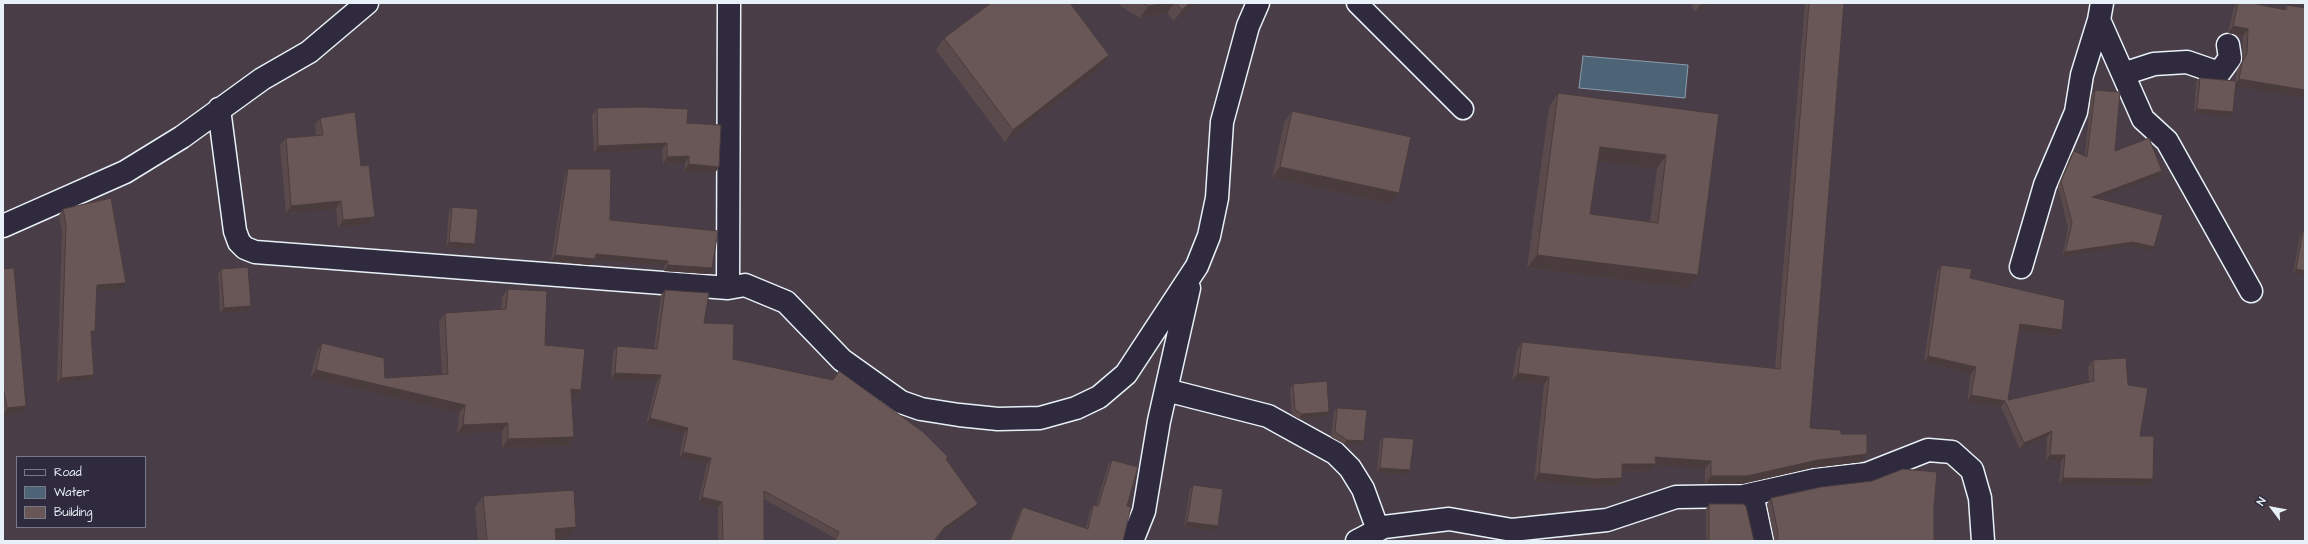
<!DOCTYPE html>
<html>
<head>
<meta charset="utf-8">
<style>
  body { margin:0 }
  #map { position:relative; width:2308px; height:544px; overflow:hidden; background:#3b3342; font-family:"Architects Daughter",sans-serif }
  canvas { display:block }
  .frame { position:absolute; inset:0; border:4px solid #e8f1f8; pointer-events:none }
  .legend { position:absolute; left:16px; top:456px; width:130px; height:72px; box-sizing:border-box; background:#2f2a3d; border:1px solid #797a88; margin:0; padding:5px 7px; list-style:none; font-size:12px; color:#e8f1f8 }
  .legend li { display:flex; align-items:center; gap:8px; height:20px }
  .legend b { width:20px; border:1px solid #797a88 }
  .north { position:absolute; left:2252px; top:488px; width:40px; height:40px; -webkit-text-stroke:3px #2f2a3d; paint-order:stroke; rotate:302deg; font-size:11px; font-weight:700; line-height:16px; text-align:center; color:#e8f1f8 }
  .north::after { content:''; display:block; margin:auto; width:14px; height:18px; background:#e8f1f8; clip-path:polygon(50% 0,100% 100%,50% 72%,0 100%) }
</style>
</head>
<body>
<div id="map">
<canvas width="2308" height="544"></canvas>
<div class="frame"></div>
<ul class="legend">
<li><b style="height:5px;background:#2f2a3d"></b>Road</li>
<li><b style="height:11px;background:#4d6477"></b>Water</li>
<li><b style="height:11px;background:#695657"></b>Building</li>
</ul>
<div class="north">N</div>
</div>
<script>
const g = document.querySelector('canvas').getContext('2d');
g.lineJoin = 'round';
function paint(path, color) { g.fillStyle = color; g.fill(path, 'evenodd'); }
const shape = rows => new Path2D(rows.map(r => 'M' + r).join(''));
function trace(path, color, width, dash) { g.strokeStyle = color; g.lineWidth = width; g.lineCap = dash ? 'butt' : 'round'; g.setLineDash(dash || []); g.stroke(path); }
paint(shape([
  [3,3,2305,3,2305,541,3,541],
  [17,457,145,457,145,527,17,527]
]), '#493e48');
const water = shape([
  [1583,56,1688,65,1685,98,1579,88,1583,56]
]);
paint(water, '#4d6477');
trace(water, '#8b9cab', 1);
const service = shape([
  [1357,3,1463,109]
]);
const minor = shape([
  [2099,20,2143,119,2167,141,2251,291],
  [2123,74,2154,64,2187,62,2219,73,2230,58,2228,45],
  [219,109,235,231,239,242,245,248,255,252,728,288,745,285,786,302,842,360,901,402,921,409,959,415,998,419,1040,418,1076,408,1099,397,1126,374,1197,266,1209,236,1217,198,1222,122,1248,26,1258,3],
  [3,226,125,172,182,137,262,79,309,52,367,3],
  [2021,267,2045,185,2076,112,2082,75,2099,20,2102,3],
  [728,288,729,3],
  [1166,390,1268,416,1335,453,1350,468,1363,489,1378,530],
  [1743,496,1815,480,1867,474,1928,450,1952,452,1972,470,1980,498,1983,541],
  [1132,541,1144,511,1159,421,1189,288],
  [1357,541,1384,527,1449,519,1512,530,1607,520,1676,497,1743,496,1754,503,1762,541]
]);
trace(service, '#e8f1f8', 23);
trace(minor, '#e8f1f8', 25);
trace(service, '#2f2a3d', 20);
trace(minor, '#2f2a3d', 22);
paint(shape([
  [1118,3,1196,3,1174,21,1167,13,1140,18,1119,5],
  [1690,3,1711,3,1695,12],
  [1805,3,1844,3,1810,428,1841,434,1861,462,1812,468,1742,484,1705,484,1705,469,1654,465,1650,471,1622,472,1616,486,1590,487,1534,481,1544,384,1512,381,1517,350,1522,342,1775,368],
  [2237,3,2252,3,2283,10,2287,5,2305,8,2236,87,2229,117,2194,113,2196,82,2200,78,2235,81,2237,70,2242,61,2243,36,2228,33,2234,7],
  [944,38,1101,67,1005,142,936,50],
  [2095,90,2115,151,2159,176,2098,198,2151,251,2130,246,2062,257,2068,228,2058,186,2071,155,2074,151,2085,156,2091,95],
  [1558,93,1719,114,1698,275,1688,288,1527,268,1549,107],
  [1598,161,1657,169,1650,222,1590,214],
  [597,108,687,123,715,173,684,171,685,163,663,164,662,149,594,153,592,115],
  [1292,111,1391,204,1272,178,1284,123],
  [320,118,361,166,375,217,369,224,338,228,336,209,286,213,280,145,286,138,316,135,315,125],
  [568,169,610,220,708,274,664,271,664,266,595,260,591,265,551,261,565,175],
  [452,207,475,244,472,249,446,247,449,211],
  [63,209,122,289,97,291,91,337,94,375,90,380,57,383,62,231,59,215],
  [2303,231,2305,231,2305,276,2293,274,2300,236],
  [1941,265,1970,278,2062,330,2057,336,2019,331,2008,400,2089,383,2088,367,2093,360,2128,385,2140,436,2149,486,2059,485,2061,462,2046,461,2047,437,2020,449,2001,407,1967,402,1971,374,1924,362,1937,272],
  [3,269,26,406,21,413,3,416],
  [221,269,251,306,248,311,220,313,218,274],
  [508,289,545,345,576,398,571,398,568,446,502,448,502,431,457,434,459,413,310,378,317,351,322,343,385,378,442,375,439,322,445,313,501,309,502,297],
  [665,290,704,323,733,359,946,459,974,510,940,534,934,541,834,541,835,538,764,499,764,541,718,541,718,507,698,503,707,464,679,458,684,433,646,424,657,381,611,379,613,352,617,346,654,349,661,295],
  [1293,384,1326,416,1299,419,1292,415,1290,389],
  [1337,408,1364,441,1361,446,1344,444,1331,437,1334,412],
  [1383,437,1407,475,1377,472,1380,441],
  [1112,460,1127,506,1123,541,1009,541,1020,511,1023,507,1086,528,1090,510,1093,505,1096,506,1108,465],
  [1193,485,1214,531,1184,527,1190,489],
  [483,496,568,538,556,539,556,541,478,541,475,507],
  [1771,498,1934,507,1934,541,1774,541,1774,538,1767,504],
  [1709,504,1754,541,1706,541,1706,509]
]), '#5a4a4b');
paint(shape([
  [1168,3,1174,3,1167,13,1140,18,1148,6],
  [1190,3,1196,3,1174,21,1182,10],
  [1702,3,1711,3,1695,12],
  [2233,26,2248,29,2243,36,2228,33],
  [1109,55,1101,67,1005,142,1013,130],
  [2239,79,2305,90,2305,98,2234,86],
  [2197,109,2233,112,2229,117,2194,113],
  [667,143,662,149,594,153,598,146],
  [1600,147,1666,155,1657,169,1590,160],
  [689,156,685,163,663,164,667,157],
  [689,164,719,167,715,173,684,171],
  [1280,167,1399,193,1391,204,1272,178],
  [2162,171,2159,176,2089,202,2092,197],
  [341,201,336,209,286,213,291,206],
  [375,217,369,224,338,228,343,220],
  [449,242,475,244,472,249,446,247],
  [2133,242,2154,247,2151,251,2130,246,2062,257,2065,252],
  [596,254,668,261,664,266,595,260,591,265,551,261,555,255],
  [1537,255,1698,275,1688,288,1527,268],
  [668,265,712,268,708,274,664,271],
  [2296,269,2305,271,2305,276,2293,274],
  [126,283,122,289,93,291,97,285],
  [251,306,248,311,220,313,224,308],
  [2020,324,2062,330,2057,336,2015,331],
  [91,331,95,331,91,337],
  [1928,356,1976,367,1971,374,1924,362],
  [316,370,465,405,459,413,310,378],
  [615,373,661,375,657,381,611,379],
  [1518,373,1549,377,1544,384,1512,381],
  [94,375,90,380,57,383,61,378],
  [571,389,581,390,576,398,565,397],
  [1971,395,2005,401,2001,407,1967,402],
  [26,406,21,413,3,416,7,408],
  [1329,412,1326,416,1299,419,1302,414],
  [650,418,688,428,684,433,646,424],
  [508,423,502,431,457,434,463,425],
  [2052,431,2047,437,2020,449,2024,443],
  [574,437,568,446,502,448,508,439],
  [1347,440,1364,441,1361,446,1344,444],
  [683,452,711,458,707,464,679,458],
  [1867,454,1861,462,1812,468,1742,484,1705,484,1711,476,1818,460],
  [2050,455,2065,455,2061,462,2046,461],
  [1655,457,1711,461,1705,469,1654,465,1650,471,1616,472,1622,464],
  [1380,468,1410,470,1407,475,1377,472],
  [1539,473,1622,478,1616,486,1590,487,1534,481],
  [2063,478,2153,479,2149,486,2059,485],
  [702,497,722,502,718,507,698,503],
  [978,504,974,510,940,534,944,528],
  [1187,522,1218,526,1214,531,1184,527],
  [576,527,568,538,547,540,555,529]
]), '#4a3c3d');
const building = shape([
  [991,3,1070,3,1109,55,1013,130,944,38,991,3],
  [1143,3,1168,3,1148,6,1143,3],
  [1176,3,1190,3,1182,10,1176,3],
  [1809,3,1844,3,1810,428,1841,430,1841,434,1867,434,1867,454,1818,460,1747,476,1711,476,1711,461,1655,457,1656,464,1622,464,1622,478,1595,479,1539,473,1549,377,1518,373,1522,342,1780,369,1809,3],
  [2238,3,2252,3,2286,10,2287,5,2305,8,2305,90,2239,79,2242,63,2247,53,2248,29,2233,26,2238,3],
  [2200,78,2236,81,2233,112,2197,109,2200,78],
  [2095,90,2120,92,2115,151,2149,138,2162,171,2092,197,2163,215,2154,247,2133,242,2065,252,2072,223,2061,181,2074,151,2087,157,2095,90],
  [1558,93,1719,114,1698,275,1537,255,1558,93],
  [1600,147,1666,155,1658,223,1590,214,1600,147],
  [641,107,688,109,687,123,721,125,719,167,689,164,689,156,667,157,667,143,598,146,597,108,641,107],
  [1292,111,1411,137,1399,193,1280,167,1292,111],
  [355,112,361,166,369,165,375,217,343,220,341,201,291,206,286,138,323,135,320,118,355,112],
  [568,169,611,169,610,220,718,231,712,268,668,265,668,261,596,254,595,259,555,255,568,169],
  [111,198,126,283,97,285,95,331,91,331,94,375,61,378,66,225,63,209,111,198],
  [452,207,478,209,475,244,449,242,452,207],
  [2303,231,2305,231,2305,271,2296,269,2303,231],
  [1941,265,1972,269,1970,278,2065,300,2062,330,2020,324,2008,400,2094,381,2093,360,2126,358,2128,385,2148,388,2140,436,2154,436,2153,479,2063,478,2065,455,2050,455,2052,431,2024,443,2005,401,1971,395,1976,367,1928,356,1941,265],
  [248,267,251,306,224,308,221,269,248,267],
  [14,268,26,406,7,408,3,387,3,269,14,268],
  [508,289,547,291,545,345,585,349,581,390,571,389,574,437,508,439,508,423,463,425,465,405,316,370,322,343,384,358,385,378,448,374,445,313,506,309,508,289],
  [665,290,709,293,704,323,734,324,733,359,833,380,839,371,923,432,948,457,946,459,978,504,944,528,934,541,835,541,839,532,764,491,764,541,723,541,722,502,702,497,711,458,683,452,688,428,650,418,661,375,615,373,617,346,657,349,665,290],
  [1327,381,1329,412,1302,414,1295,410,1293,384,1327,381],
  [1337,408,1367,410,1364,441,1347,440,1335,432,1337,408],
  [1383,437,1414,439,1410,470,1380,468,1383,437],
  [1112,460,1138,467,1127,506,1131,507,1123,541,1010,541,1023,507,1088,529,1093,505,1098,506,1112,460],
  [1903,469,1937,472,1934,507,1934,541,1777,541,1778,533,1771,498,1821,487,1872,481,1903,469],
  [1193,485,1223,489,1218,526,1187,522,1193,485],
  [574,490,576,527,555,529,556,541,487,541,483,496,574,490],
  [1709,504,1743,504,1746,506,1754,541,1709,541,1709,504]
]);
paint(building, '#695657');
trace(building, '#4a3c3d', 1);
</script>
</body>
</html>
